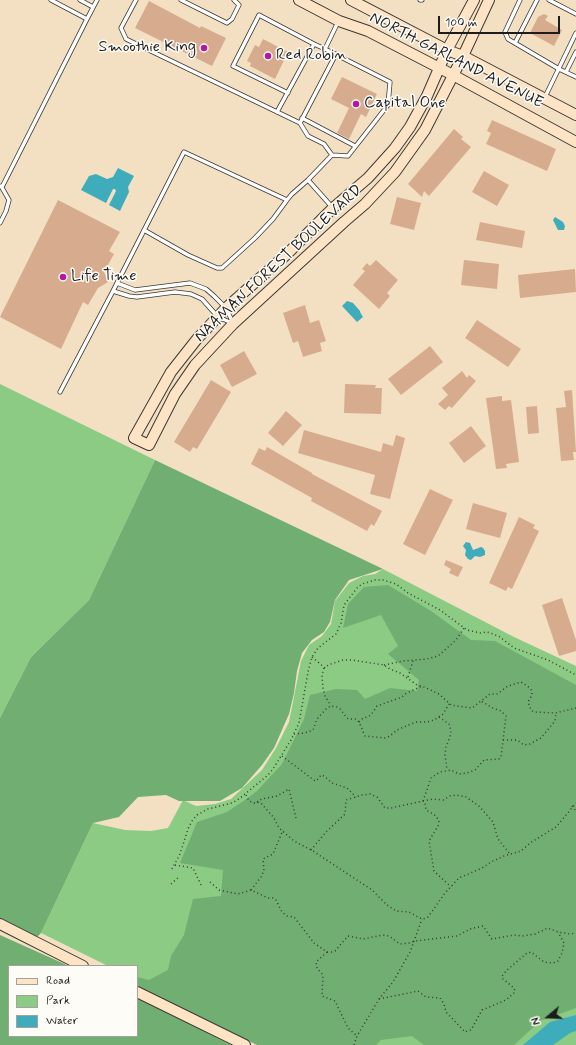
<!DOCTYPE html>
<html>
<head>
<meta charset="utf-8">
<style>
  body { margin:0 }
  #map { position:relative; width:576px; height:1045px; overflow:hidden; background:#f3e0c3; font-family:Mynerve,sans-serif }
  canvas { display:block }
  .legend { position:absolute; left:8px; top:965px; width:130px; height:72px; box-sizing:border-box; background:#fdfcf7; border:1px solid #a3a29f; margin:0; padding:5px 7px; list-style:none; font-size:12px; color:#1c1c1c }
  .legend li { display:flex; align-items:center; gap:8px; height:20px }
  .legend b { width:20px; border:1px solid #a3a29f }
  .north { position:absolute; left:528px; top:997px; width:40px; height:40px; -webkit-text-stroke:3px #fdfcf7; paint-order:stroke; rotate:251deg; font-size:11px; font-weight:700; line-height:16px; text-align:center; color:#1c1c1c }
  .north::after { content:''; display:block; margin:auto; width:14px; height:18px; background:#1c1c1c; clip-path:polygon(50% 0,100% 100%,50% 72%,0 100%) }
  .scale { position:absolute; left:438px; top:16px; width:122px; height:18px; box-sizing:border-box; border:2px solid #1c1c1c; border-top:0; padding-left:5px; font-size:12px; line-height:14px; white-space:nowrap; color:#1c1c1c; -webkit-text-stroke:3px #fdfcf7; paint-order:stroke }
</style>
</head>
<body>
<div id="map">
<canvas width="576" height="1045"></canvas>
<ul class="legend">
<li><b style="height:5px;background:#fee4c5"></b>Road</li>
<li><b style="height:11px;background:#8bcb83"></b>Park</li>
<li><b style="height:11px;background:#3eacbb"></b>Water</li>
</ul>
<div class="north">N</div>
<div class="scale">100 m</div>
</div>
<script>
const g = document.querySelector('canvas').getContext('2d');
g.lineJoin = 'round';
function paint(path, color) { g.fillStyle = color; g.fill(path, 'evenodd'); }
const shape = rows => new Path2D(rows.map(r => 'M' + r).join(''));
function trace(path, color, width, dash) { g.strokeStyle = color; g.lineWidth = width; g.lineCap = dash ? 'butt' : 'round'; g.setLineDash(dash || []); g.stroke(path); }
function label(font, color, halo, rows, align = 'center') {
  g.font = font + ' Mynerve,sans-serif'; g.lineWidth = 3; g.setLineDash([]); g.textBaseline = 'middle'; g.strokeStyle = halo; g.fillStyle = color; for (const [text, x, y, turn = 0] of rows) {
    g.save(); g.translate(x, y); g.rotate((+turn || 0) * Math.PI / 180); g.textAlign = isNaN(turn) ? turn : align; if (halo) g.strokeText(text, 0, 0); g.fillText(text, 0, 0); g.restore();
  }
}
paint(shape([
  [0,384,155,460,89,600,31,657,0,718],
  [383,569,514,637,576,666,576,1045,266,1045,137,981,137,966,108,966,41,933,93,823,125,830,151,831,168,828,183,800,196,806,215,804,231,799,262,770,276,748,289,722,301,661,309,645,322,636,331,624,335,601,349,583,363,576,375,574]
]), '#8bcb83');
paint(shape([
  [155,460,383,569,349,580,335,600,330,622,324,632,312,640,302,653,297,671,294,693,289,714,274,748,262,765,242,788,220,801,179,801,166,795,138,797,119,817,93,823,41,933,36,938,0,920,0,718,31,657,89,600],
  [388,585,431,611,471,640,495,641,576,685,576,1008,540,1021,514,1045,424,1045,412,1036,381,1040,376,1045,257,1045,137,987,137,977,149,980,168,970,171,956,184,935,193,899,221,896,223,870,180,863,197,822,227,812,245,800,257,791,282,764,304,719,310,695,336,689,357,690,365,699,390,688,417,691,419,680,388,654,398,646,381,615,343,628,348,604,364,587],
  [0,935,69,966,9,966,9,1036,137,1036,137,997,231,1045,0,1045]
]), '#70af71');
paint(shape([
  [118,168,134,176,128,187,129,192,120,211,109,205,116,191,115,189,113,189,106,203,81,190,89,176,96,174,107,179,113,177],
  [555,217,563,222,565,226,564,230,558,230,553,220],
  [347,301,353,303,360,311,360,312,363,317,357,322,342,306],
  [466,542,470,543,473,550,481,547,483,548,485,551,485,555,480,557,475,556,471,560,468,559,465,555,466,550,463,546],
  [576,1015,576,1031,570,1033,553,1045,523,1045,550,1022]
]), '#3eacbb');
paint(shape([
  [149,1,200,28,201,26,226,38,212,66,135,28],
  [544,14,548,16,545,20,562,30,554,46,530,33,538,17],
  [263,39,288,52,275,79,250,66,251,63,247,61,255,45,259,47],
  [342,77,377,94,366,117,361,114,349,139,337,133,349,108,331,99],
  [492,120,556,149,547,171,486,144,491,133,487,131],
  [454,129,463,137,461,139,471,147,429,196,424,191,422,197,408,184],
  [484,171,509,185,497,206,472,192],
  [397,197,421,203,414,230,390,224],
  [58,200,120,232,109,251,114,254,104,272,108,282,98,288,88,305,83,302,61,349,0,317],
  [480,222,525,231,522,248,476,240],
  [376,260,398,280,387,293,390,296,379,309,353,285,365,271,362,269,367,263,370,266],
  [464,260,499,264,497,289,461,285],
  [575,269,576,292,520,298,518,275],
  [305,305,310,323,319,320,326,341,320,343,322,351,303,357,298,341,293,343,283,313],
  [477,320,521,349,508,367,465,338],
  [430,346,443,362,401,395,388,379],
  [244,351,257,374,232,387,220,365],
  [462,371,467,378,469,375,476,381,452,408,449,406,445,410,438,404,448,395,442,388],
  [211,380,231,392,197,449,193,447,190,452,174,442],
  [345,384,376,385,375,388,382,388,381,414,344,413],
  [572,390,576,452,573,452,574,460,561,461,556,408,566,407,564,391],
  [502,396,502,401,511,400,519,462,506,464,507,468,496,469,486,398],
  [537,406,539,433,528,434,526,407],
  [286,411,302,425,283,446,268,433],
  [471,426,486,446,464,463,449,443],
  [304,430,381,452,383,443,393,446,396,435,405,438,390,499,370,494,375,475,298,453],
  [267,447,312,473,312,474,382,511,374,526,371,524,367,531,311,501,312,498,251,464,259,448,265,451],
  [430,489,453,500,425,555,403,544],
  [473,503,507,513,500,538,466,529],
  [519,517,535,525,533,528,539,531,512,589,508,587,506,591,489,583],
  [446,560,463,567,458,577,449,573,451,569,444,565],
  [562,598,576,640,576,651,559,656,542,605]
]), '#d7ab8e');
const lane = shape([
  [51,0,87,19,97,0],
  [80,0,93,7],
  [136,0,121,28,126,39,300,123,308,136,324,144,332,155,348,156,388,105,390,82,325,49,338,22],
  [181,0,227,23,232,19,239,5,234,0],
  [420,0,422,0],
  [520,0,505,32,508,39,559,69,576,77],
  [549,0,576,14],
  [515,43,537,0],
  [566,72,576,52],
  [288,93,233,66,259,15,314,44],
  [545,97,576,33],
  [277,112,314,44,325,49],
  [302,118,355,146],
  [300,123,336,54],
  [332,155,308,180,332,207],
  [2,187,87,19],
  [287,200,292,194,308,180],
  [0,223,6,211,9,200,1,186],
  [117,283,135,290,190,283,206,289,214,296,226,308,233,323],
  [113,291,129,296,137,297,175,292,191,294,202,299,218,317,232,323],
  [60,392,113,291,184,152,287,200,273,219,255,238,222,268,217,268,188,255,144,230]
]);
const secondary = shape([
  [299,0,339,21,368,31,453,75,576,142],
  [351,0,447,50,463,56,576,115],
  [474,0,447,50,427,96,410,127,395,148,368,178,333,208,287,254,226,308,197,339,171,372,134,438,149,445,175,394,195,365,233,324,344,222,365,204,395,172,425,130,463,56,489,0],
  [0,924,83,966],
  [137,992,245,1045]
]);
trace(lane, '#3c3935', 5);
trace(secondary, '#3c3935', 12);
trace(shape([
  [312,657,325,668,328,665,343,660,352,660,384,665,390,669,400,673,417,685,424,687,439,694,451,705,457,706,472,708,490,694,497,694,508,686,521,682,530,688,532,691,532,695,528,702,531,710,534,712,556,713,576,708],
  [384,665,403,661,427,659,438,656,456,640,464,628],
  [324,668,322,675,323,688,325,696,331,706],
  [408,677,413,661],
  [439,717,449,724,451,731,450,737,446,747,445,755,447,770],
  [359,722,362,719,371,715,377,706,402,697,405,694,422,686],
  [294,734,305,733,313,730,317,719,327,708,331,706,337,707,340,709,348,719,356,719,359,722,365,736,386,738,390,736,397,730,411,724,417,722,427,722,434,720,443,714,449,704],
  [503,740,517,740,524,745,530,744,541,738,555,721,556,713],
  [282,756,315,781,318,779,321,775,324,776,332,783,347,788,356,797],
  [246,795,249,801,254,803,257,802,261,803,274,818,279,828,294,841,313,851,372,890,387,905,396,911,409,912,420,918,423,919,428,917,445,893,459,878,482,868,491,862,504,856,521,851,530,843,556,827,576,803],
  [423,801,431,778,440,772,451,770,459,774,467,773,475,770,484,760,499,759,501,757,506,716,501,711,493,708,481,701],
  [423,801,433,799,443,800,450,796,456,795,466,797,479,806,493,822,498,839,510,854],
  [257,802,262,799,277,796,289,789,296,818],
  [572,806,576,811],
  [311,850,326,832,345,814,346,800,362,795,370,794,377,797,385,808,391,808,423,801,425,803,426,810,436,816,439,821,438,826,429,841,434,871,451,887],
  [175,865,193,868,201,885],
  [172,869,180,854,188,829,192,821,197,815,208,809,232,803,239,799,268,775,273,769,291,740,299,723,308,672,312,657,318,648,336,634,341,623,344,605,357,588,362,584,375,580,383,580,396,584,408,593,440,610,467,630,480,633,487,632,493,634,500,637,514,648,548,660,576,675],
  [210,882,219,890,238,894,251,890,268,898,273,898,276,900,282,912,287,916,294,917,314,943,327,952,332,952,335,951,348,936,363,939,383,935,389,936,400,944,409,943,415,941,457,936,470,929,483,926,492,939,514,935,522,936,535,934,548,928,558,932,570,934,576,933],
  [171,884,180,876],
  [251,890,261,877,264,871,263,859,273,854,283,830],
  [327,952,316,962,317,968,323,975,322,996,335,1001,348,1028,357,1036],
  [379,999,418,991,426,997,440,998,444,1004,446,1012,465,1032,471,1030,482,1010,506,1000,515,992,514,988,503,979,502,976,507,970,527,953,531,952,544,962,553,963,558,961,562,953,564,943,558,932],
  [354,1045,357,1036,379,999,393,982,410,952,422,919]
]), '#3c3935', 1.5, [1, 3]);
trace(lane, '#fff', 3.5);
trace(secondary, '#fee4c5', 10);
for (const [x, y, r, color] of [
  [204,48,4,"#b5179e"],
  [268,56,4,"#b5179e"],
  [356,104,4,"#b5179e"],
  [63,277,4,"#b5179e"]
]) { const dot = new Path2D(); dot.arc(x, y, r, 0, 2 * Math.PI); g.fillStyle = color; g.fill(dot); trace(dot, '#fdfcf7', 1.5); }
label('16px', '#1c1c1c', '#fdfcf7', [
  ["Smoothie King",196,48,"right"],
  ["Red Robin",276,56],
  ["Capital One",364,104],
  ["Life Time",71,277]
], 'left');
label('16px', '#1c1c1c', '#fdfcf7', [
  ["NORTH GARLAND AVENUE",456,61,27],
  ["NAAMAN FOREST BOULEVARD",279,264,-43]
]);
</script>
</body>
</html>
